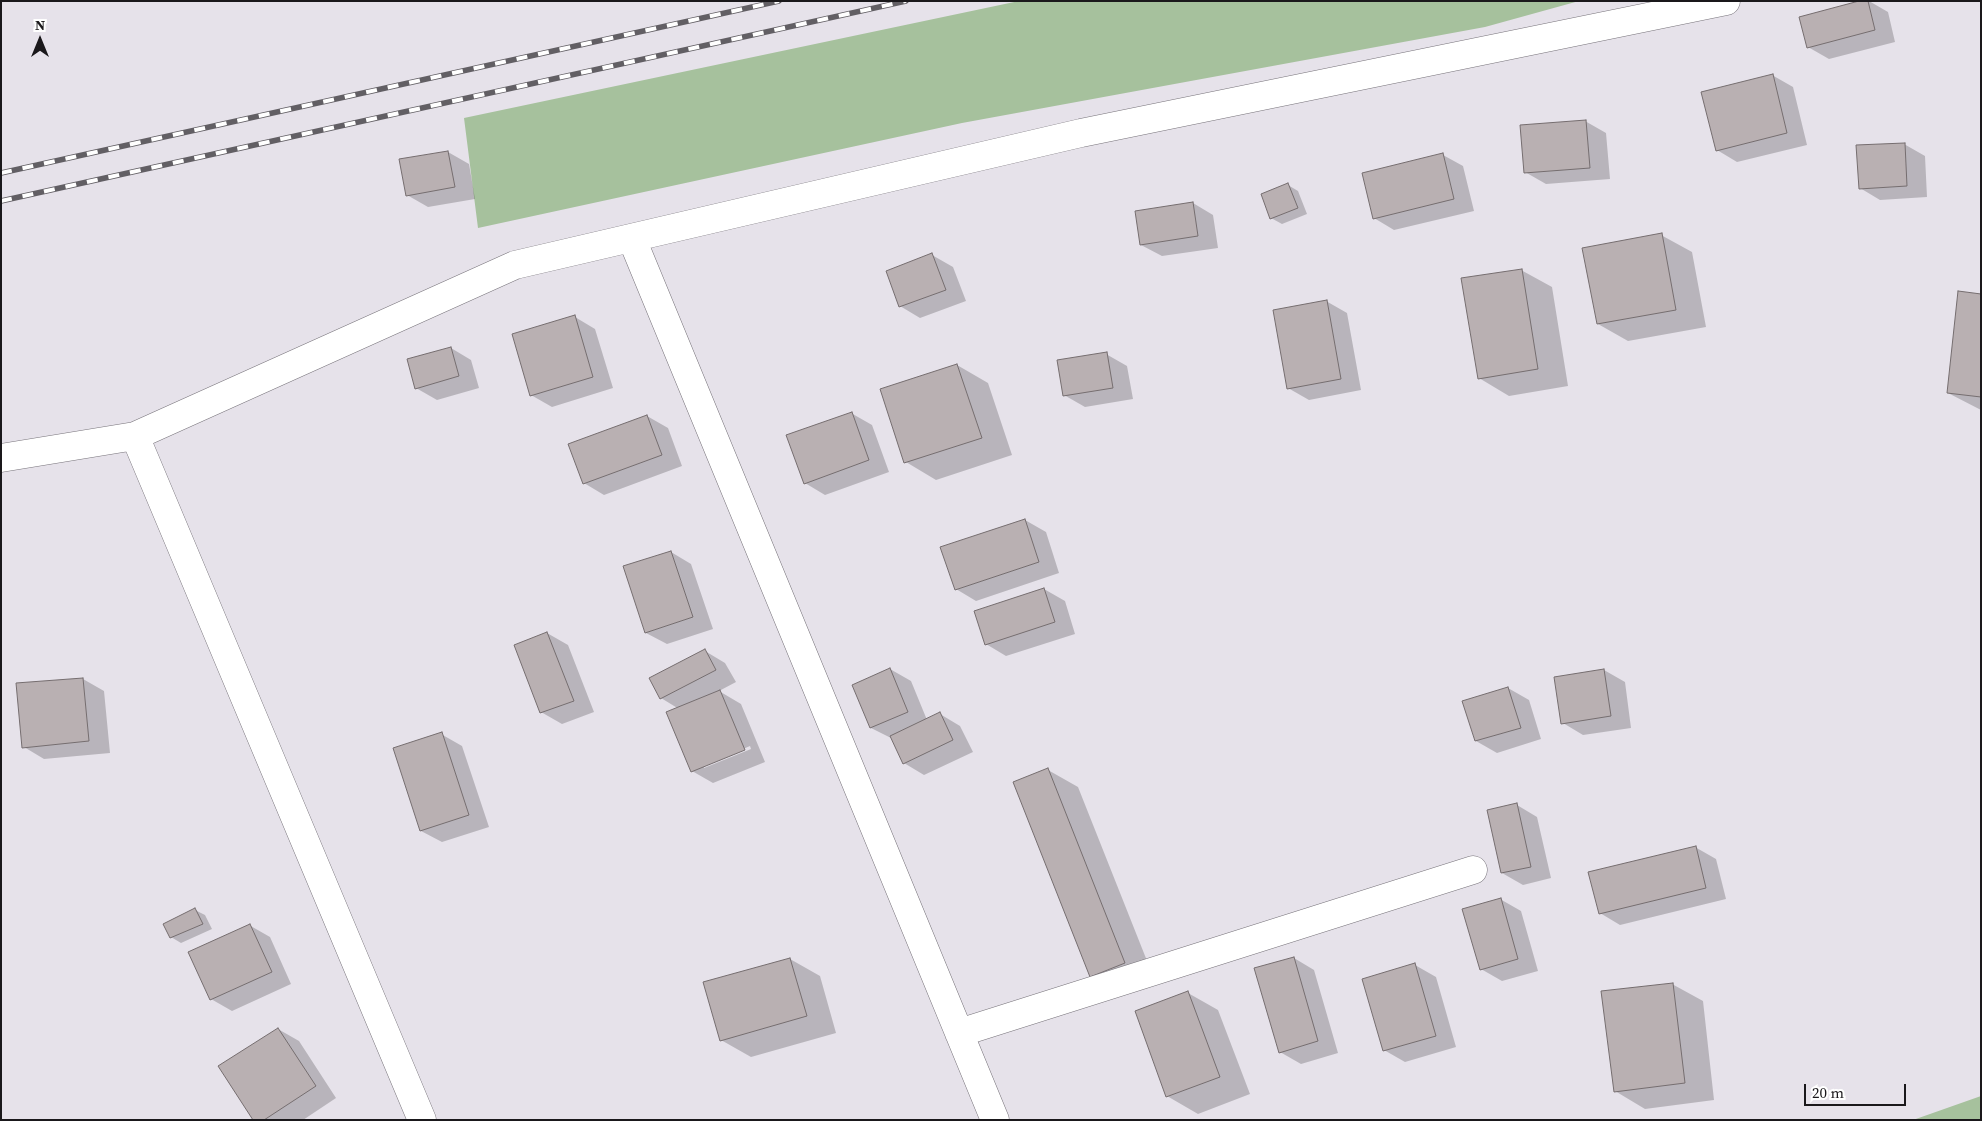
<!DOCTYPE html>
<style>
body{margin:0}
#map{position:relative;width:1982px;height:1121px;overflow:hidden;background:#e6e2ea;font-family:"Source Serif 4",serif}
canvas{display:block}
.frame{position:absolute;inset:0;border:2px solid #1a181b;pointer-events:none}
.north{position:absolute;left:15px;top:15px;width:50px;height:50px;-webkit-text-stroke:4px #fff;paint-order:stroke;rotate:0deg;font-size:14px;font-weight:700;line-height:20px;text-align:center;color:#1a181b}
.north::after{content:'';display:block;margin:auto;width:18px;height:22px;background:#1a181b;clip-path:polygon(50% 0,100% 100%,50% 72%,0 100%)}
.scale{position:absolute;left:1804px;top:1084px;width:102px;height:22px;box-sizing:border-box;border:2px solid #1a181b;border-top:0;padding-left:6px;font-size:15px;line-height:18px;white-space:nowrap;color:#1a181b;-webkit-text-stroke:4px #fff;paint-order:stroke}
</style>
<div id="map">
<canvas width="1982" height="1121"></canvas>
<div class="frame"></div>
<div class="north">N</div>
<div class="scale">20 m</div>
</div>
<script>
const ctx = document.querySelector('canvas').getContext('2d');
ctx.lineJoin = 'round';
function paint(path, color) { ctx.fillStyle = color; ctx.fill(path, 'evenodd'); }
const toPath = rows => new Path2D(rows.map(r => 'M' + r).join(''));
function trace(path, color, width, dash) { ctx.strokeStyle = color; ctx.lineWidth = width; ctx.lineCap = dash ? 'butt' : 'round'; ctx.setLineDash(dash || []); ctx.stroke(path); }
const green = toPath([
 [1019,1,1579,1,1485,27,962,123,478,228,464,118],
 [1981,1096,1981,1120,1913,1120]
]);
const shadow = toPath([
 [1864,1,1869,1,1888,12,1895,42,1829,59,1808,47],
 [1772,75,1793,87,1807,145,1737,162,1717,150],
 [1585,121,1606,133,1610,179,1546,184,1525,172],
 [1904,144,1925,156,1927,197,1880,200,1860,188],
 [448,152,469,164,475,199,428,207,407,195],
 [1443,155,1463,166,1474,211,1394,230,1374,218],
 [1288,185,1298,191,1307,214,1282,224,1271,218],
 [1193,203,1213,215,1218,248,1162,256,1141,245],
 [1661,235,1692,252,1706,327,1628,341,1598,324],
 [932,255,953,267,966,301,920,318,900,306],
 [1521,270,1552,287,1568,386,1509,396,1479,378],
 [1981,295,1981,410,1948,393],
 [1326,301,1347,313,1361,390,1309,400,1288,388],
 [575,317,595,329,613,388,552,407,531,395],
 [451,348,471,360,479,388,437,400,416,388],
 [1106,354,1127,366,1133,399,1085,407,1064,395],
 [957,365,988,383,1012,455,936,480,906,462],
 [851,413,872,425,889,472,825,495,805,483],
 [647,416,668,428,682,466,604,495,584,483],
 [1025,520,1046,532,1059,573,976,601,956,589],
 [671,552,691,564,713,629,667,644,646,633],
 [1044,589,1065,601,1075,634,1006,656,986,644],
 [547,633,568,645,594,712,562,724,541,712],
 [705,651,725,663,736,682,719,691,741,704,765,762,713,783,692,771,679,709,661,698,651,679],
 [750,746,751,749,704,768,704,766],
 [890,669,911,681,927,720,940,714,960,726,973,752,924,775,904,763,893,739,871,728],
 [1604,670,1625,682,1631,728,1583,735,1563,723,1556,678],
 [83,679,104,691,110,753,44,759,24,747,18,685],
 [1508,688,1529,700,1541,739,1497,753,1476,741],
 [441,734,462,746,489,827,442,842,421,831],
 [1048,770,1078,787,1155,981,1122,994,1091,976],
 [1517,805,1537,817,1551,878,1523,885,1502,873],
 [1695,847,1716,859,1726,899,1620,925,1600,913],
 [1500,899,1521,911,1538,971,1502,981,1481,969],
 [195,910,205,915,212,929,181,943,171,937],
 [249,925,270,937,291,984,232,1011,211,999,190,953],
 [1294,958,1314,970,1338,1053,1301,1064,1280,1052],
 [790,959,820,976,836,1033,751,1057,721,1040],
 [1415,965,1436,977,1456,1047,1405,1062,1384,1050],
 [1672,984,1703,1001,1714,1100,1645,1109,1615,1091],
 [1188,993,1218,1010,1250,1094,1198,1114,1167,1096],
 [278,1029,299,1041,336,1098,303,1120,254,1120]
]);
const building = toPath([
 [1859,1,1868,1,1875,30,1807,48,1799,17,1859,1],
 [1773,74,1787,133,1716,151,1701,92,1773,74],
 [1586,120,1590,168,1524,173,1520,125,1586,120],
 [1905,143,1907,186,1859,189,1856,145,1905,143],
 [448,151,455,187,406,196,399,159,448,151],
 [1443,153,1454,199,1373,219,1362,173,1443,153],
 [1288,183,1298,208,1270,219,1261,194,1288,183],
 [1193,202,1198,236,1140,245,1135,211,1193,202],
 [1662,233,1676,310,1597,324,1582,248,1662,233],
 [932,253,946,290,899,307,886,271,932,253],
 [1522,269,1538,369,1478,379,1461,278,1522,269],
 [1958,291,1981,294,1981,397,1947,393,1958,291],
 [1327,300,1341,379,1287,389,1273,310,1327,300],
 [575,315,593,377,530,396,512,334,575,315],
 [451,347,459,376,415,389,407,359,451,347],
 [1107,352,1113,388,1063,396,1057,360,1107,352],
 [957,364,982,438,904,463,880,389,957,364],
 [852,412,869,460,804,484,786,435,852,412],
 [647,415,662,455,583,484,568,444,647,415],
 [1025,519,1039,562,955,590,940,547,1025,519],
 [671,551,693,617,645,633,623,566,671,551],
 [1044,588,1055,622,985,645,974,611,1044,588],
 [547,632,574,701,540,713,514,645,547,632],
 [705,649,716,670,660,699,649,678,705,649],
 [890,668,908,712,870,728,852,685,890,668],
 [1604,669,1611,716,1561,724,1554,677,1604,669],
 [83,678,89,741,22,748,16,683,83,678],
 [1508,687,1521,728,1475,741,1462,701,1508,687],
 [720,690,745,750,691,772,666,712,720,690],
 [940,712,953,740,903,764,890,736,940,712],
 [442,732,469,815,420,831,393,748,442,732],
 [1048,768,1125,963,1090,977,1013,782,1048,768],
 [1517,803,1531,867,1501,873,1487,810,1517,803],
 [1696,846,1706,888,1599,914,1588,872,1696,846],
 [1501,898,1518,959,1480,970,1462,909,1501,898],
 [195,908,203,924,170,938,163,924,195,908],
 [250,924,272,972,210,1000,188,952,250,924],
 [1294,957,1318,1041,1279,1053,1254,968,1294,957],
 [790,958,807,1016,720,1041,703,982,790,958],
 [1415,963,1436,1036,1383,1051,1362,979,1415,963],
 [1673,983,1685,1083,1614,1092,1601,991,1673,983],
 [1188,991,1220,1077,1166,1097,1135,1011,1188,991],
 [278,1028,316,1086,264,1120,253,1120,218,1066,278,1028]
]);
const minor = toPath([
 [632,239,995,1120],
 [135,436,422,1120],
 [1,458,135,436,515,265,1081,133,1726,1],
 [959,1033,1473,870]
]);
const rail = toPath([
 [1,173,779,1],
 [1,201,906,1]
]);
paint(green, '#a6c19d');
paint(shadow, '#0003');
paint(building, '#b9b0b2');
trace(building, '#756d6f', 1);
trace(minor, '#77737a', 29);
trace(minor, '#fff', 28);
trace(rail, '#625f64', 5.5);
trace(rail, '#fff', 4, [11]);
</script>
